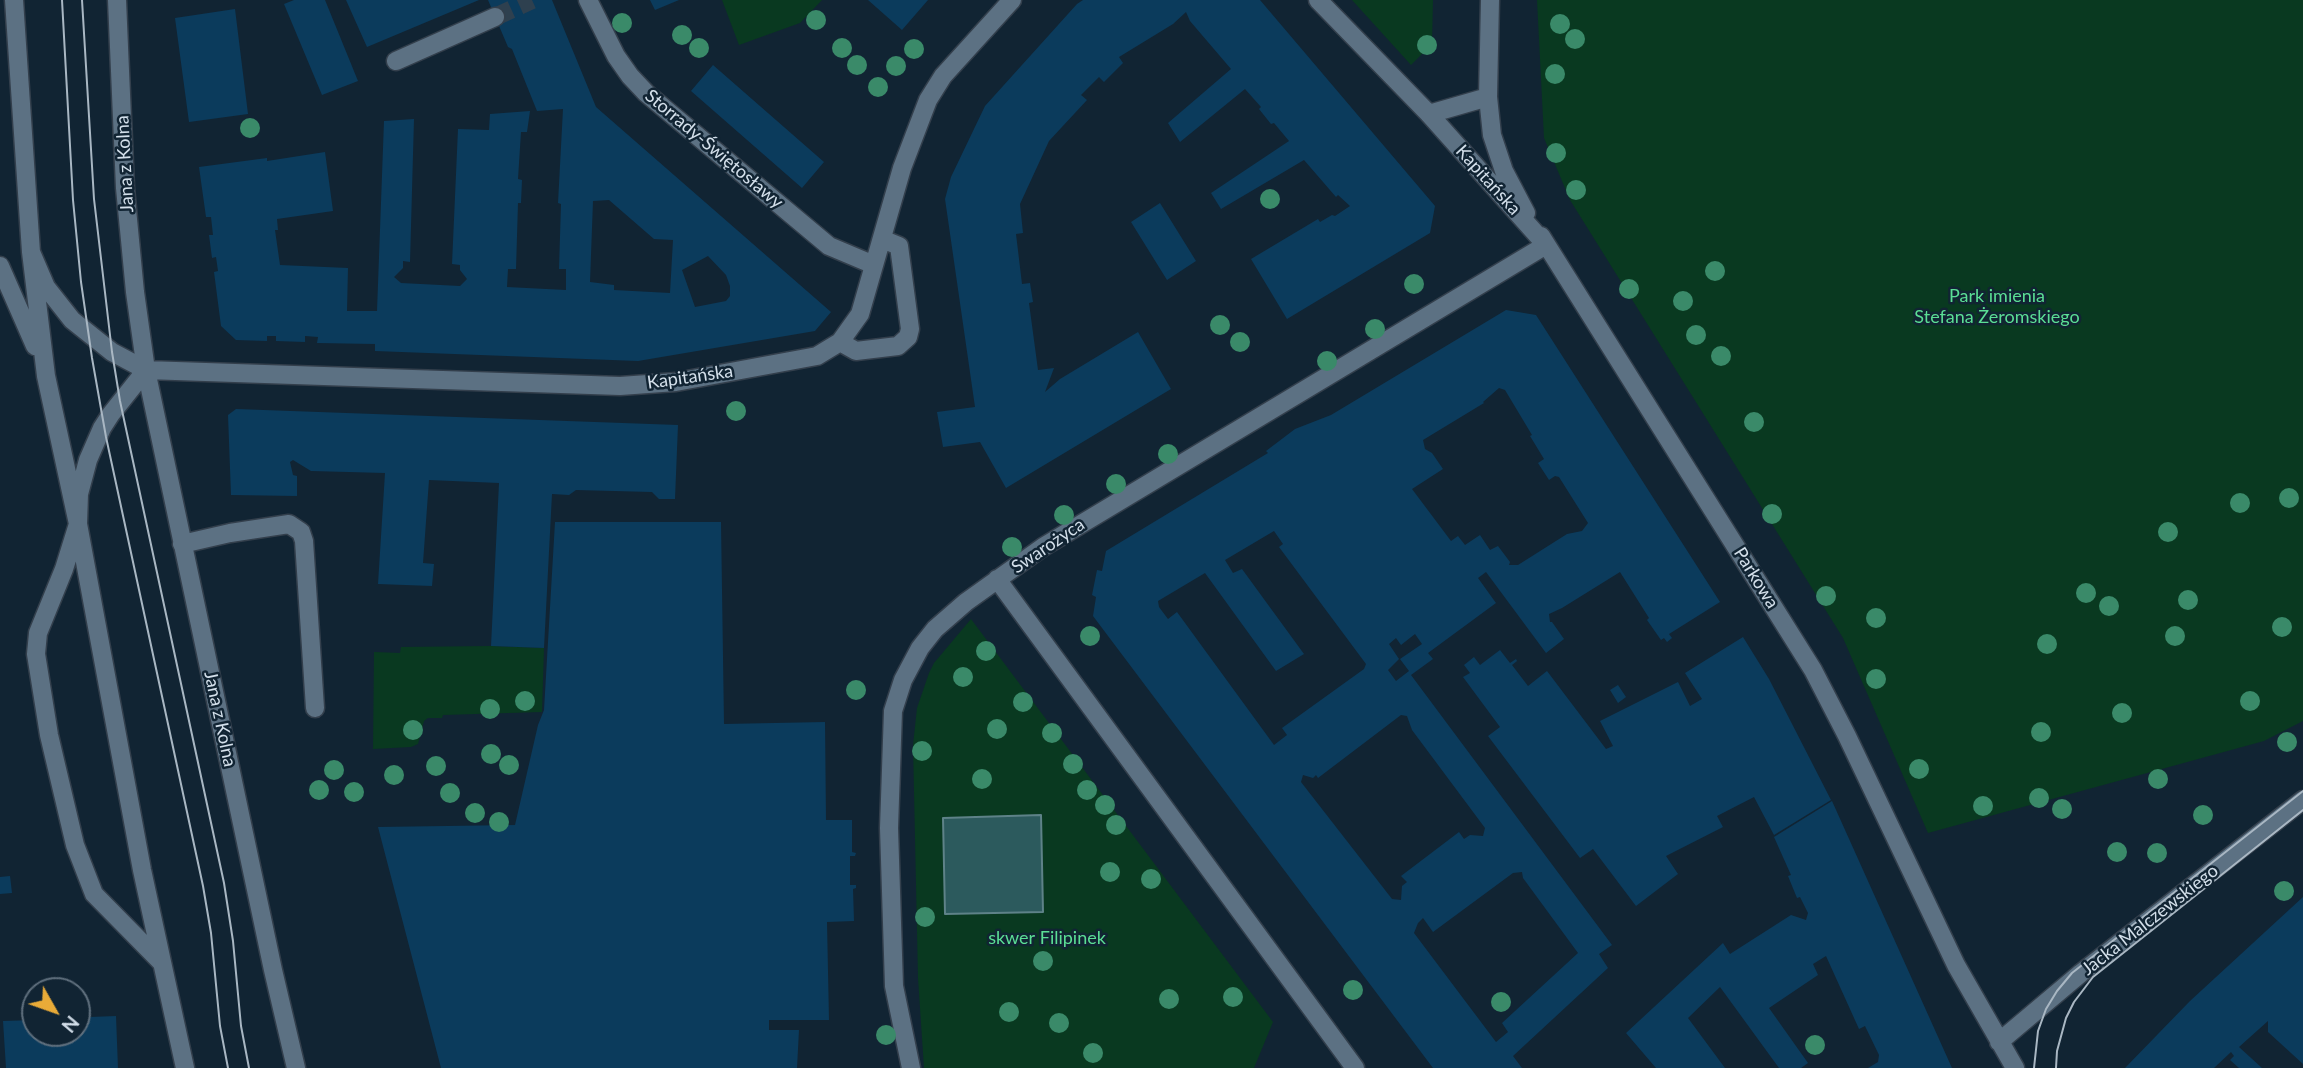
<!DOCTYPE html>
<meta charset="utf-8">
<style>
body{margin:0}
#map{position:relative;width:2303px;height:1068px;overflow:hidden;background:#112433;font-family:Lato,sans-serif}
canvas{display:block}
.north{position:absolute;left:21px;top:977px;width:70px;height:70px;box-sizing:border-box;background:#112433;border:2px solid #5f6f7d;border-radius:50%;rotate:130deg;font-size:19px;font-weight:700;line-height:28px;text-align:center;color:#d4e0eb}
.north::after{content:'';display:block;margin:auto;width:24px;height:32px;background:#e9ab38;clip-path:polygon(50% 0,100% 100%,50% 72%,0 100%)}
</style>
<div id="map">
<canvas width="2303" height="1068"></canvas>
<div class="north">N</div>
</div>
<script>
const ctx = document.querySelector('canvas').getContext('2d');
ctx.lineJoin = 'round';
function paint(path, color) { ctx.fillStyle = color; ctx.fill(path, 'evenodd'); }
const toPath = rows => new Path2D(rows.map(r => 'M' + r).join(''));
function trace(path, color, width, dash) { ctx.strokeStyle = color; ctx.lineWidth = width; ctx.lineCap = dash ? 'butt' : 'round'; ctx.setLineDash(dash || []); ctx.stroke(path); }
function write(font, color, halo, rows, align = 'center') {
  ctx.font = font + ' Lato,sans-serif'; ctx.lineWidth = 5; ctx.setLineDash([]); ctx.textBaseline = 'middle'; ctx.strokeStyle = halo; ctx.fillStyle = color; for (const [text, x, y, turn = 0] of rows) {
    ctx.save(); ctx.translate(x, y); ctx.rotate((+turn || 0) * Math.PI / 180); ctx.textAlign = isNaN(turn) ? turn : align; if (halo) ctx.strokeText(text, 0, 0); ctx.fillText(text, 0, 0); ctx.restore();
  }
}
const green = toPath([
 [722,0,822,0,800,23,739,45],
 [1352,0,1433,0,1432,44,1411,65],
 [1537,0,2303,0,2303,721,2264,741,1928,833,1843,638,1570,200,1544,138],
 [971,619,1273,1022,1254,1068,924,1068,918,978,913,745,917,708,929,673,934,663],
 [491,646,544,648,542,712,443,715,442,718,428,718,424,721,418,744,411,747,373,749,374,652,400,653,401,647]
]);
const water = toPath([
 [1041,815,1043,912,945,914,943,818,1041,815]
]);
const building = toPath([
 [294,0,325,0,358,81,322,95,284,4],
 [346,0,479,0,367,47],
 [488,0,552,0,596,107,831,312,815,331,638,361,375,351,375,344,317,343,318,337,305,336,305,342,276,341,276,336,267,336,267,341,236,340,221,326,214,272,218,271,216,257,212,258,209,235,213,235,211,217,206,217,199,167,267,158,267,161,325,152,333,211,277,219,278,230,275,230,280,265,348,268,347,311,377,311,384,121,414,119,410,262,403,261,403,268,394,277,401,283,460,286,467,279,460,270,460,265,452,264,458,129,489,130,490,114,530,111,527,132,521,132,518,179,522,180,521,203,518,203,516,269,508,269,507,287,566,290,566,269,559,269,561,204,558,203,563,109,537,111,512,49,508,47],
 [609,200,654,239,673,240,670,293,614,290,614,285,590,282,593,201],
 [708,256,726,275,730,286,730,296,726,301,695,307,682,270],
 [650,0,679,0,655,10],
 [868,0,928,0,902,30],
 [1083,0,1260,0,1435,206,1430,233,1287,319,1251,259,1318,219,1320,222,1332,215,1335,216,1350,206,1338,195,1336,197,1304,160,1221,209,1211,193,1289,141,1274,123,1271,124,1259,109,1261,107,1245,89,1180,142,1168,123,1231,69,1190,21,1186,12,1173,24,1119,57,1123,63,1104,82,1099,77,1081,95,1087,100,1049,141,1020,204,1023,233,1016,234,1022,284,1030,283,1033,302,1029,303,1038,370,1054,368,1045,392,1060,379,1138,332,1171,389,1006,488,980,442,943,447,937,412,975,407,945,199,951,177,985,106,1077,4],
 [235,9,248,114,189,122,175,18],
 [713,65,824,162,802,188,691,91],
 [1160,203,1196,261,1167,280,1131,222],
 [1506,310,1536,315,1720,602,1669,634,1672,638,1667,642,1664,638,1661,640,1647,620,1649,618,1620,572,1562,608,1549,614,1550,622,1552,622,1564,639,1546,653,1486,572,1478,578,1496,603,1428,653,1433,659,1411,675,1612,945,1599,954,1608,968,1513,1056,1522,1068,1433,1068,1093,616,1096,597,1092,595,1097,570,1102,571,1106,551,1268,453,1266,451,1295,429,1331,415],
 [1499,388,1505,390,1532,435,1530,436,1544,459,1538,463,1549,480,1555,476,1559,477,1588,523,1582,531,1567,534,1518,565,1509,565,1510,562,1498,546,1490,550,1480,535,1465,545,1458,536,1451,541,1412,489,1443,469,1432,453,1425,449,1423,440,1484,403,1483,402],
 [1274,531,1283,544,1279,547,1366,664,1364,669,1282,728,1287,735,1274,745,1177,612,1168,619,1159,607,1158,601,1205,573,1276,671,1304,654,1242,569,1233,573,1225,560],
 [1415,634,1422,644,1400,659,1409,671,1396,681,1388,670,1399,659,1389,644,1396,638,1401,645],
 [1401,715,1407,716,1412,730,1485,828,1483,836,1470,835,1464,839,1459,832,1401,876,1407,882,1402,886,1401,900,1392,899,1301,782,1303,775,1313,778,1316,775,1318,778],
 [1522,872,1523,878,1578,953,1502,1023,1508,1032,1496,1042,1414,933,1418,923,1423,918,1433,932,1513,873],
 [236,409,678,425,675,499,659,499,652,492,576,490,569,495,552,494,544,648,491,646,499,483,429,480,423,563,434,564,432,586,378,584,385,473,311,471,293,460,290,462,293,475,297,476,297,496,231,495,228,415],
 [555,522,721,522,724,724,825,722,826,820,852,820,852,852,856,853,855,856,850,856,850,885,856,885,856,888,853,889,854,921,827,922,829,1020,769,1020,769,1030,799,1030,797,1068,441,1068,378,827,515,825,538,725,544,710],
 [1743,637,1769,679,1831,800,1774,835,1754,797,1717,816,1723,827,1666,856,1678,874,1636,906,1593,849,1580,858,1488,736,1500,727,1463,677,1470,673,1464,665,1474,657,1480,665,1500,650,1510,663,1516,659,1517,661,1512,665,1528,686,1547,671,1606,749,1613,746,1600,721,1678,682,1690,706,1702,699,1685,673],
 [1618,685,1626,697,1618,703,1610,690],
 [1832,801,1952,1068,1868,1068,1878,1062,1879,1055,1865,1026,1859,1029,1826,956,1813,964,1818,975,1769,1008,1808,1063,1801,1068,1779,1068,1720,987,1688,1018,1725,1068,1656,1068,1626,1033,1723,943,1730,954,1791,915,1806,920,1808,913,1800,897,1797,898,1788,876,1791,875,1774,837],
 [10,876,12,893,0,894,0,877],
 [2303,897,2303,1064,2268,1032,2268,1021,2239,1047,2262,1068,2239,1068,2230,1060,2234,1056,2231,1052,2214,1068,2125,1068,2190,1001],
 [90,1014,90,1017,116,1016,118,1068,6,1068,3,1021,35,1020,35,1033,77,1033,77,1015]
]);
const minorTunnel = toPath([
 [495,17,532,0]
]);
const minor = toPath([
 [14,0,31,252,46,376,78,524,142,870,185,1068],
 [117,0,125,188,135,292,146,370,273,970,296,1068],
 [588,0,616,56,630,76,646,93,829,246,874,265],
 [1490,0,1488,97,1492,135,1504,171,1526,213],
 [396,61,495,17],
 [1429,114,1488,97],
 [1541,236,1813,670,1847,736,1956,965,2015,1068],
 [31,252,46,287,72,320,112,352,146,370,620,386,676,382,817,356,840,342,860,314,902,168,928,100,943,76,1012,0],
 [0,266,35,346],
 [840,342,856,351,898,346,908,337,910,329,899,246,882,239],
 [146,370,111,414,102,428,88,460,79,494,78,524,64,569,38,633,36,654,49,735,75,845,94,894,161,962],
 [182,544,230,533,289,524,301,532,304,541,315,708],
 [997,579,1355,1068],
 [1999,1042,2081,973,2303,800],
 [911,1068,894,986,889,828,893,711,903,680,920,648,935,629,966,602,1043,547,1546,245,1429,114,1318,0]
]);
const tram = toPath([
 [62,0,73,200,81,282,92,358,106,437,203,886,211,933,220,1026,228,1068],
 [82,0,94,199,112,352,120,401,224,883,233,941,241,1026,249,1068],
 [2034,1068,2038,1031,2046,1009,2057,991,2072,973,2303,791],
 [2056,1068,2057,1051,2066,1018,2074,1002,2093,977,2303,810]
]);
const trees = [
 [816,20],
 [622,23],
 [1560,24],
 [682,35],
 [1575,39],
 [1427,45],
 [699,48],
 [842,48],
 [914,49],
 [857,65],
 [896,66],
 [1555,74],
 [878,87],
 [250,128],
 [1556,153],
 [1576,190],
 [1270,199],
 [1715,271],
 [1414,284],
 [1629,289],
 [1683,301],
 [1220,325],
 [1375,329],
 [1696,335],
 [1240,342],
 [1721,356],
 [1327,361],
 [736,411],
 [1754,422],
 [1168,454],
 [1116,484],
 [2289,498],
 [2240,503],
 [1772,514],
 [1064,515],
 [2168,532],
 [1012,547],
 [2086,593],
 [1826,596],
 [2188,600],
 [2109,606],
 [1876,618],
 [2282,627],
 [1090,636],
 [2175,636],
 [2047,644],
 [986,651],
 [963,677],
 [1876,679],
 [856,690],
 [525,701],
 [2250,701],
 [1023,702],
 [490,709],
 [2122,713],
 [997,729],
 [413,730],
 [2041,732],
 [1052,733],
 [2287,742],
 [922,751],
 [491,754],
 [1073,764],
 [509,765],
 [436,766],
 [1919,769],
 [334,770],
 [394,775],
 [982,779],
 [2158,779],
 [319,790],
 [1087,790],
 [354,792],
 [450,793],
 [2039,798],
 [1105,805],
 [1983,806],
 [2062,809],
 [475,813],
 [2203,815],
 [499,822],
 [1116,825],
 [2117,852],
 [2157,853],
 [1110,872],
 [1151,879],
 [2284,891],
 [925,917],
 [1043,961],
 [1353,990],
 [1233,997],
 [1169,999],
 [1501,1002],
 [1009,1012],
 [1059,1023],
 [886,1035],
 [1815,1045],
 [1093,1053]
];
const streetNames = [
 ["Storrady-Świętosławy",714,149,40],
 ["Jana z Kolna",125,164,-93],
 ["Kapitańska",1488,180,48],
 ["Kapitańska",690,377,-8],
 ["Swarożyca",1048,546,-34],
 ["Parkowa",1756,578,58],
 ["Jana z Kolna",220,719,78],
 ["Jacka Malczewskiego",2150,920,-38]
];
const parkNames = [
 ["Park imienia",1997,296],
 ["Stefana Żeromskiego",1997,317],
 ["skwer Filipinek",1047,938]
];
paint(green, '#093920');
paint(water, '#2c5a5d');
trace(water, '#5e8288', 2);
paint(building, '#0b3b5c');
trace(minorTunnel, '#2e404f', 18, [18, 9]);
trace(minor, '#333f4c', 21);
trace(minor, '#5c7183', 18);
trace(tram, '#a9b7c3', 2);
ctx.fillStyle = '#3a8a69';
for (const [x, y] of trees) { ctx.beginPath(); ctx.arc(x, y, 10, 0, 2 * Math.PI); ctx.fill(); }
write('18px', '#d4e0eb', '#112433', streetNames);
write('18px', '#5bde95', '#112433', parkNames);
</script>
